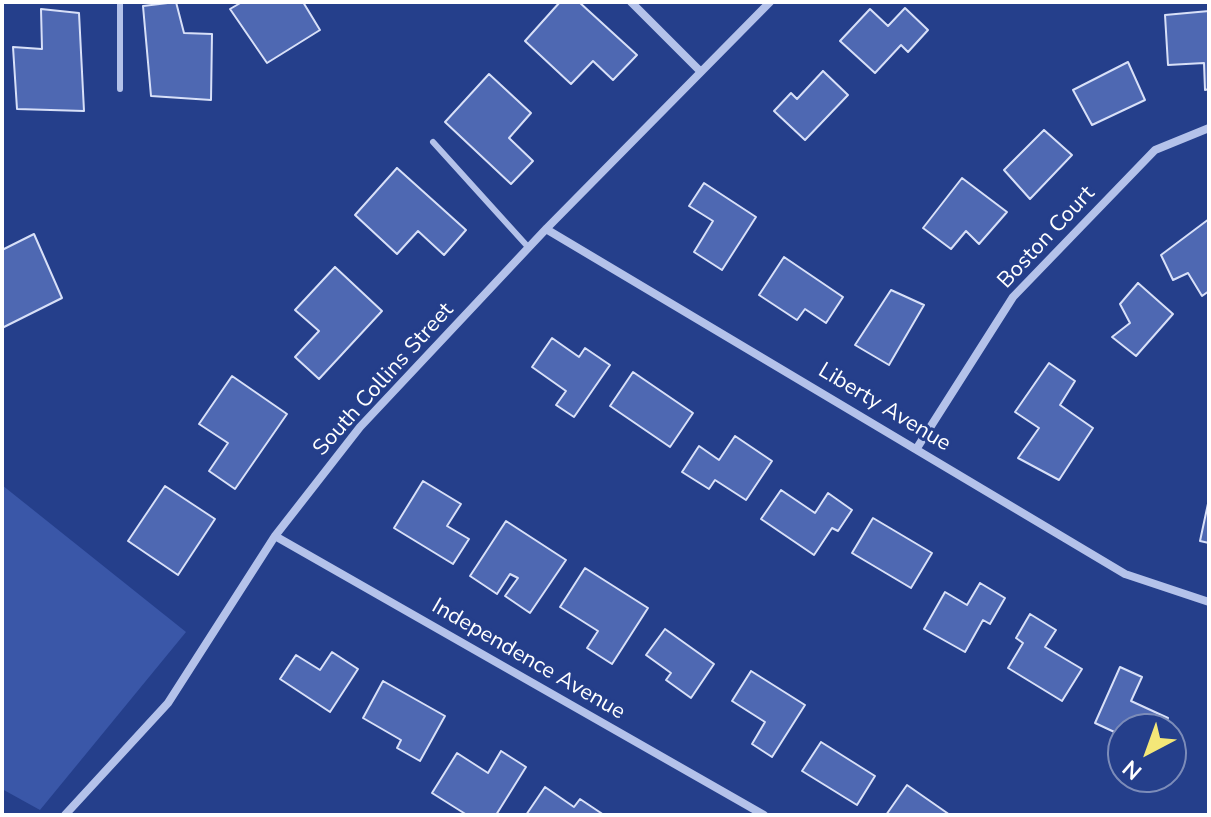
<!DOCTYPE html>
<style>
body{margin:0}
#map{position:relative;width:1211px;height:817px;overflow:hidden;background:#253f8b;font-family:"Nunito Sans",sans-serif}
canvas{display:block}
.frame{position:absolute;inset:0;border:4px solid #fff;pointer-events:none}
.north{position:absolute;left:1107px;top:713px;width:80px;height:80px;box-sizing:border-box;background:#253f8b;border:2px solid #7c8cb9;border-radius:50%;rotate:221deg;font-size:22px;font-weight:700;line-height:32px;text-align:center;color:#fff}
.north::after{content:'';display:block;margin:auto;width:28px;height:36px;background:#f4e778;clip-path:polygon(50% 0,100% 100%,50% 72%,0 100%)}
</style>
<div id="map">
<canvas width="1211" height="817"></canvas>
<div class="frame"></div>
<div class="north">N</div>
</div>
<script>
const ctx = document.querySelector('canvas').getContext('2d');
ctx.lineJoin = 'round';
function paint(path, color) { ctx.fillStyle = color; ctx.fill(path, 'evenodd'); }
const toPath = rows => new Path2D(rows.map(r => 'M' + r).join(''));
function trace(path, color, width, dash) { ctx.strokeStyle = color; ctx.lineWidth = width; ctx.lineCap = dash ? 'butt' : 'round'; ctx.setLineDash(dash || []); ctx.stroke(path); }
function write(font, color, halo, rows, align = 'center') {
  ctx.font = font + ' "Nunito Sans",sans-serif'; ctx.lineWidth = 6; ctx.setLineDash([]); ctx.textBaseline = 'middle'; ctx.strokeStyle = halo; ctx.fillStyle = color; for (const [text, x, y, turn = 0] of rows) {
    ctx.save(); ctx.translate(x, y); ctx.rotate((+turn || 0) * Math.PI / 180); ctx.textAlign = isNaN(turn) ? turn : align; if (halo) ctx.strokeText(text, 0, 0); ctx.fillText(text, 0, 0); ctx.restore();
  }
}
const green = toPath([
 [2,485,186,632,40,810,2,789]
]);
const building = toPath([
 [176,2,184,33,212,34,211,100,151,96,143,6,176,2],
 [242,2,303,2,320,30,267,63,230,9,242,2],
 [560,2,579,2,637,55,613,80,593,61,571,84,525,41,560,2],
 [905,8,928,30,908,52,901,45,875,73,840,41,870,9,888,26,905,8],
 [41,9,79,13,84,111,17,109,13,47,42,49,41,9],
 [1209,11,1209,89,1205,90,1204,63,1168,65,1165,15,1209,11],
 [1128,62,1145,100,1092,125,1073,90,1128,62],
 [823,71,848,95,805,140,774,111,791,93,797,99,823,71],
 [489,74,531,113,509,138,533,161,511,184,445,122,489,74],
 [1044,130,1072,155,1030,199,1004,170,1044,130],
 [397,168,466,230,444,255,418,231,397,254,355,215,397,168],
 [962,178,1007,212,979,244,966,231,951,249,923,228,962,178],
 [704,183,756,217,722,270,694,252,713,221,689,206,704,183],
 [1209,219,1209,291,1202,296,1188,273,1173,280,1161,255,1209,219],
 [34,234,62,298,2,328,2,250,34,234],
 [784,257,843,297,826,323,805,309,797,320,759,295,784,257],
 [335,267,382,311,319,379,295,357,319,331,295,310,335,267],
 [1138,283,1173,314,1136,356,1112,337,1130,323,1120,304,1138,283],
 [891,290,924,305,889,365,855,345,891,290],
 [552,338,579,357,585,348,610,365,574,417,556,405,566,391,532,367,552,338],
 [1049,363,1075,381,1060,405,1093,428,1059,480,1018,458,1039,428,1015,412,1049,363],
 [633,372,693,413,670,447,610,406,633,372],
 [232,376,287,414,235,489,209,471,228,443,199,424,232,376],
 [735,436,772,461,746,500,715,480,709,489,682,472,699,446,719,460,735,436],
 [423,481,461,504,447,526,469,539,453,564,394,528,423,481],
 [165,486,215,519,178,575,128,541,165,486],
 [781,490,815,513,828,493,852,510,838,531,832,528,814,555,761,519,781,490],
 [1209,499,1209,543,1200,541,1209,499],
 [873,518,932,553,911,588,852,553,873,518],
 [506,521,566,560,530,613,505,596,518,578,510,574,497,594,470,576,506,521],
 [585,568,648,608,612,664,587,648,598,631,560,607,585,568],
 [980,583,1005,598,990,624,983,620,965,652,924,629,945,592,967,605,980,583],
 [1030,614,1056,630,1045,647,1082,669,1062,701,1008,668,1023,643,1016,638,1030,614],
 [665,629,714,664,691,698,666,680,671,673,646,655,665,629],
 [332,652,358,669,330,712,280,679,296,655,320,670,332,652],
 [1120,667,1142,677,1131,701,1168,718,1163,729,1123,729,1123,736,1095,723,1120,667],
 [751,671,805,705,772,757,752,744,765,722,732,701,751,671],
 [383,681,445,716,420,761,397,748,401,740,363,718,383,681],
 [821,742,875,776,857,805,802,771,821,742],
 [501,751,526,767,496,815,467,815,432,793,457,753,488,773,501,751],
 [907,785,950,815,886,815,907,785],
 [545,787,574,807,580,799,604,815,526,815,545,787]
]);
const lane = toPath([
 [120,89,120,2],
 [433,142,529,248]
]);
const street = toPath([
 [631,2,701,72],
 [546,229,1125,574,1209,602],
 [917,448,1013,297,1155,150,1209,128],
 [275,536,764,815],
 [65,815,168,703,275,536,360,427,546,229,770,2]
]);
const streetNames = [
 ["Boston Court",1047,238,-47],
 ["South Collins Street",384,380,-48],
 ["Liberty Avenue",884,408,31],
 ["Independence Avenue",528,660,30]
];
paint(green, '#3a57a8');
paint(building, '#4e68b2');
trace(building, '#d8e0f8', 2);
trace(lane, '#b4c2ea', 6);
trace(street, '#b4c2ea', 8);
write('22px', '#fff', '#253f8b', streetNames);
</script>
